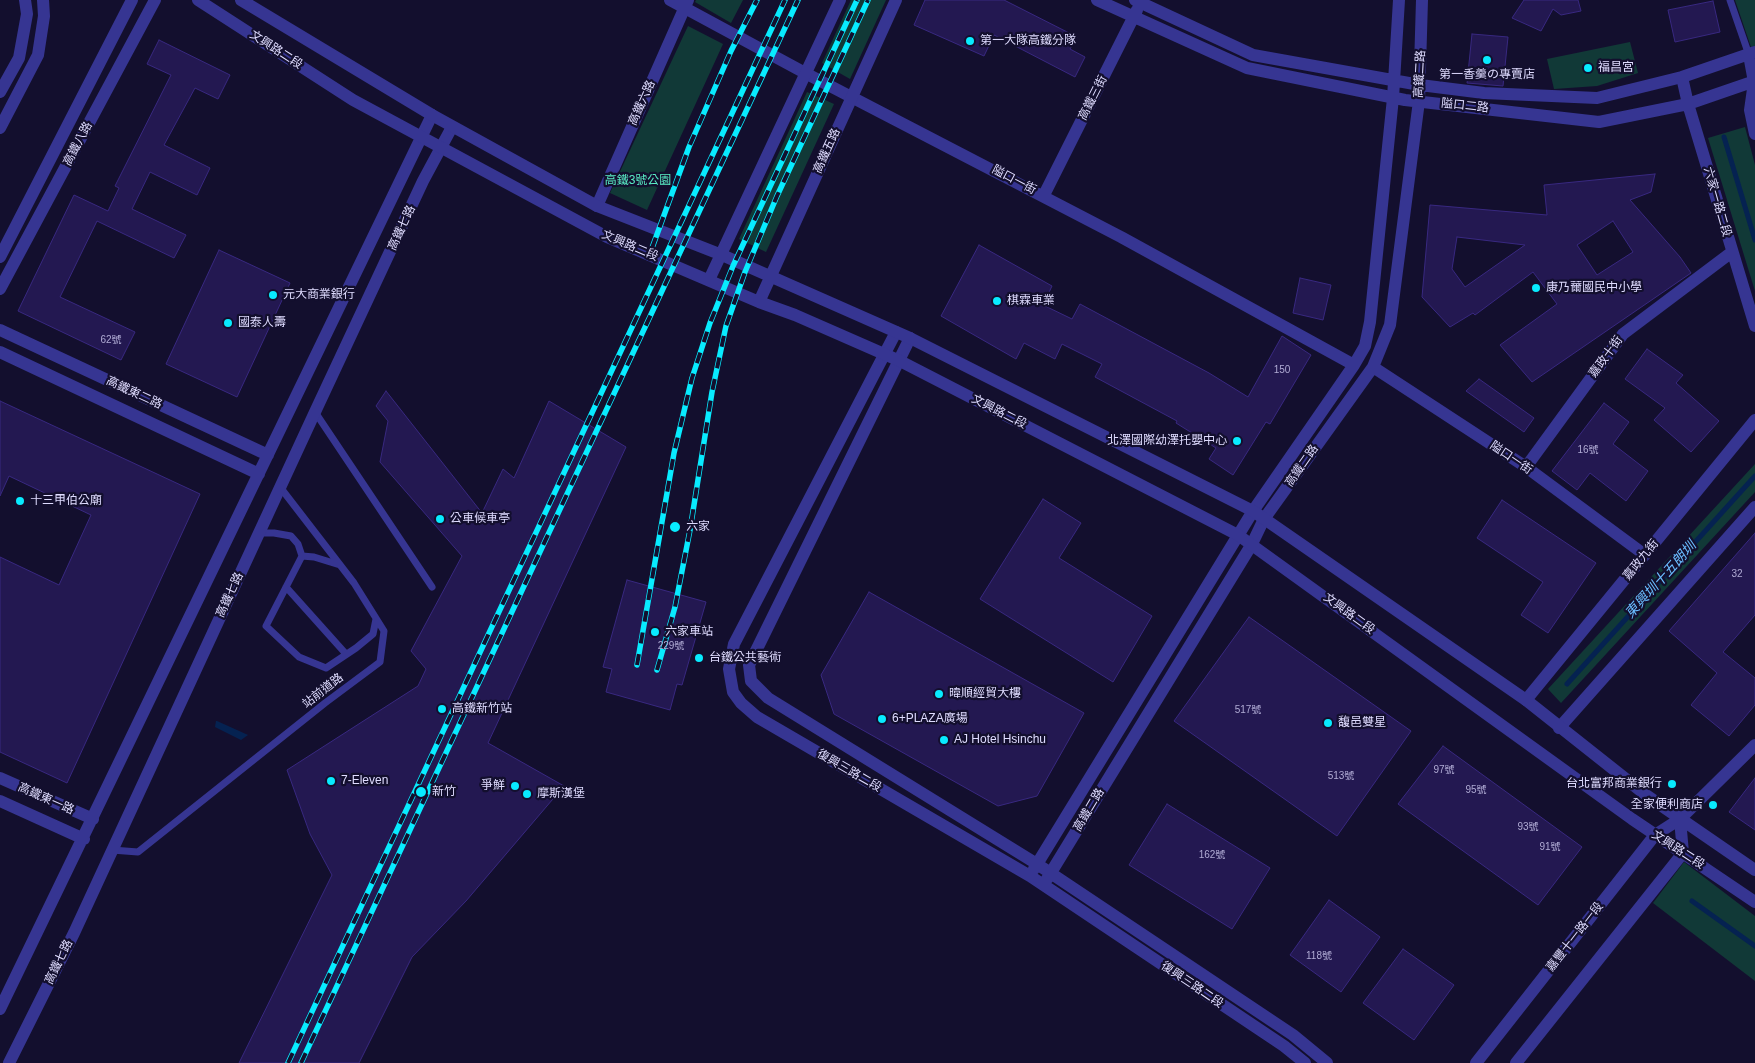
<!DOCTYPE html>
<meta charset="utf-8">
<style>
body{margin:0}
canvas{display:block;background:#130f2e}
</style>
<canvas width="1755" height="1063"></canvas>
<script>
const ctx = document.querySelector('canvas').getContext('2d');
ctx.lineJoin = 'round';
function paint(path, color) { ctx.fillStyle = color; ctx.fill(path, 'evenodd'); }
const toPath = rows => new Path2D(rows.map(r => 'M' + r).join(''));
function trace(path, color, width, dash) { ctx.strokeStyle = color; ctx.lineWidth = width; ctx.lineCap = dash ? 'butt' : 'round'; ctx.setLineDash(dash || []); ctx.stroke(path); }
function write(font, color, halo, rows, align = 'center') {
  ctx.font = font + ' Helvetica,"Noto Sans TC","Noto Sans JP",sans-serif'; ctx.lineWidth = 4.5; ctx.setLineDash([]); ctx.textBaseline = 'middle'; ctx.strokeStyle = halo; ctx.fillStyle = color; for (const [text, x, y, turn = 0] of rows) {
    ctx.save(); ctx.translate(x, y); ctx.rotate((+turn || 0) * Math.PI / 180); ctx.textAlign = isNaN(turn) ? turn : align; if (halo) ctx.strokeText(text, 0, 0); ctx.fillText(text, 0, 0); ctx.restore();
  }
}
const green = toPath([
 [696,0,743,0,731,23,695,2],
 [851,0,886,0,850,79,822,63],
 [1735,0,1755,0,1755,46,1751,47],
 [688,26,723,44,647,210,610,193],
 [1630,42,1638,73,1597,86,1554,89,1547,59],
 [807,92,834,104,766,252,739,239],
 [1745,127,1755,165,1755,291,1708,138],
 [1755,464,1755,492,1561,703,1548,689],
 [1684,862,1755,916,1755,981,1653,903]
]);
const water = toPath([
 [216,721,217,721,248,735,241,740,215,727]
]);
const stream = toPath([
 [1724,137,1755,240],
 [1567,684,1755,476],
 [1692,901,1755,946]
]);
const building = toPath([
 [925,0,1004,0,1077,37,1070,49,1085,57,1075,77,994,35,984,56,914,25,925,0],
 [1524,0,1578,0,1581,11,1561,15,1553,9,1541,31,1512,18,1524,0],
 [1713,1,1720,32,1675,42,1668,10,1713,1],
 [1472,34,1508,37,1503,86,1467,83,1472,34],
 [159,40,230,75,218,99,195,88,164,145,210,168,197,195,150,172,132,209,186,235,174,258,97,221,60,297,135,332,121,360,18,311,74,195,108,211,119,188,115,186,171,75,147,64,159,40],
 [1655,174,1651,192,1630,200,1680,257,1691,273,1532,382,1500,345,1557,304,1533,272,1475,315,1473,313,1450,327,1422,297,1430,205,1547,215,1544,185,1655,174],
 [1613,221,1633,252,1597,275,1577,245,1613,221],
 [1457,237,1525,245,1465,287,1452,269,1457,237],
 [979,245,1052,286,1043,305,1072,319,1080,304,1209,373,1248,397,1282,336,1311,355,1270,424,1266,422,1233,475,1209,459,1216,448,1176,423,1177,421,1095,377,1102,364,1062,344,1055,359,1024,343,1016,359,941,316,979,245],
 [219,250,290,283,237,397,166,364,219,250],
 [1300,278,1331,285,1323,320,1293,313,1300,278],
 [1647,349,1683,375,1676,383,1719,421,1691,452,1654,420,1665,408,1625,379,1647,349],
 [1479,379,1534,418,1524,432,1466,391,1479,379],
 [386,391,482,513,503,469,514,478,549,401,626,447,488,743,564,786,466,901,412,957,359,1063,239,1063,332,875,310,834,287,770,418,686,426,669,411,651,462,556,380,462,388,421,376,406,386,391],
 [0,401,200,494,67,783,0,752,0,557,59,585,91,515,9,476,0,496,0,401],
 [1604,403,1629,422,1613,444,1648,471,1626,501,1590,473,1577,490,1552,471,1604,403],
 [1043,499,1081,523,1059,558,1152,616,1113,682,980,599,1043,499],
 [1502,500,1596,563,1548,633,1521,615,1543,582,1477,538,1502,500],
 [1755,533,1755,615,1723,652,1755,678,1755,705,1729,736,1691,705,1717,673,1669,631,1755,533],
 [627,580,706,602,682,685,677,684,670,710,606,692,612,669,603,667,627,580],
 [869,592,1084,713,1037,796,998,806,834,714,821,675,869,592],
 [1249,617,1411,731,1337,836,1174,721,1249,617],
 [1443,746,1582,847,1538,905,1398,804,1443,746],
 [1755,778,1755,830,1729,812,1755,778],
 [1167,804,1270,868,1232,929,1129,865,1167,804],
 [1329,900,1380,937,1341,992,1290,955,1329,900],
 [1403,949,1454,985,1414,1040,1363,1003,1403,949]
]);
const service = toPath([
 [1730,0,1749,55],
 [315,412,432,587],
 [259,533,274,533,291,536,298,544,302,556,266,626,299,657,326,668,356,648,373,634,376,619],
 [302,556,314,557,340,565],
 [286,587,346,654],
 [112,850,138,852,325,703,380,662,384,631,354,583,280,487]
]);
const minor = toPath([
 [670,0,807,74,1121,237,1354,365],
 [1097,0,1247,68,1405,100,1599,122,1688,104,1755,81],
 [1135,0,1253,55,1420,85,1484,93,1597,98,1682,77,1755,52],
 [1749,55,1754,82,1750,110,1755,134],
 [1682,77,1688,104,1755,326],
 [1044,195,1137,10],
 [597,206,688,0],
 [0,257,132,0],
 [0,289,155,0],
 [0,330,268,455],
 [896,332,734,644,729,669,733,692,741,703,757,717,1030,876,1284,1046,1305,1063],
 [910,338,749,665,751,681,768,698,1037,864,1293,1035,1327,1063],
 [0,352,259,474],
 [1373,367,1526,467,1645,555],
 [1526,467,1623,334,1732,252],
 [1526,700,1755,420],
 [1559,728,1755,507],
 [0,778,93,819],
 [0,801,84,839],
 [1680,819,1755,745],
 [1034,869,1253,511,1354,365,1365,346,1370,322,1393,98,1399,0],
 [1047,879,1252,544,1264,519,1373,367,1390,325,1419,101,1422,0],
 [0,1009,432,115],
 [9,1063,74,933,315,412,423,181,452,127]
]);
const tertiary = toPath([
 [198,0,353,100,607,237,759,302,795,315,900,361,1238,535,1632,819,1755,902],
 [241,0,432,115,597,206,722,255,910,338,1253,511,1526,700,1646,795,1755,870],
 [0,92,19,58,27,14,25,0],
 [0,128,38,55,44,16,43,0],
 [709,280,840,0],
 [759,302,896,0],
 [1476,1063,1655,835,1680,819],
 [1516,1063,1683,853,1680,819]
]);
const rail = toPath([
 [652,248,689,147,731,51,757,0],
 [637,665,674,453,692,378,710,323,733,266,857,0],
 [657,670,675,607,690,530,712,392,726,326,745,272,777,196,868,0],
 [288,1063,785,0],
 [301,1063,798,0]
]);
const markers = [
 [970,41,5,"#08ebff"],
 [1487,60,5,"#08ebff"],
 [1588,68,5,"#08ebff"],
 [1536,288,5,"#08ebff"],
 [273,295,5,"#08ebff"],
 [997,301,5,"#08ebff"],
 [228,323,5,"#08ebff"],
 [1237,441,5,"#08ebff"],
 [20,501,5,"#08ebff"],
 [440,519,5,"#08ebff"],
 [675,527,6,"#08ebff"],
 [655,632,5,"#08ebff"],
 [699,658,5,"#08ebff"],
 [939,694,5,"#08ebff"],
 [442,709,5,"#08ebff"],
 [882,719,5,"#08ebff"],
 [1328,723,5,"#08ebff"],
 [944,740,5,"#08ebff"],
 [331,781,5,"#08ebff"],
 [1672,784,5,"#08ebff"],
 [515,786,5,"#08ebff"],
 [421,792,6,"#08ebff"],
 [527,794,5,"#08ebff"],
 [1713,805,5,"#08ebff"]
];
const numberNames = [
 ["62號",111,340],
 ["150",1282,370],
 ["16號",1588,450],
 ["32",1737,574],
 ["229號",671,646],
 ["517號",1248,710],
 ["97號",1444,770],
 ["513號",1341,776],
 ["95號",1476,790],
 ["93號",1528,827],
 ["91號",1550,847],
 ["162號",1212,855],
 ["118號",1319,956]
];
const poiNames = [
 ["第一大隊高鐵分隊",980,41],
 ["福昌宮",1598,68],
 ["第一香羹の專賣店",1487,75,"center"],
 ["康乃薾國民中小學",1546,288],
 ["元大商業銀行",283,295],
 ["棋霖車業",1007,301],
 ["國泰人壽",238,323],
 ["北澤國際幼澤托嬰中心",1227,441,"right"],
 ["十三甲伯公廟",30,501],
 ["公車候車亭",450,519],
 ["六家",686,527],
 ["六家車站",665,632],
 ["台鐵公共藝術",709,658],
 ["暐順經貿大樓",949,694],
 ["高鐵新竹站",452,709],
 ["6+PLAZA廣場",892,719],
 ["馥邑雙星",1338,723],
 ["AJ Hotel Hsinchu",954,740],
 ["7-Eleven",341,781],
 ["台北富邦商業銀行",1662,784,"right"],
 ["爭鮮",505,786,"right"],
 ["新竹",432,792],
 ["摩斯漢堡",537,794],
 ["全家便利商店",1703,805,"right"]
];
const streetNames = [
 ["文興路二段",276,50,33],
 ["高鐵二路",1420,74,-87],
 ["高鐵三街",1093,98,-63],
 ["高鐵六路",642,103,-66],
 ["隘口二路",1465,106,6],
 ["高鐵八路",78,144,-62],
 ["高鐵五路",827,151,-66],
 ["隘口一街",1014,180,28],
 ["六家一路二段",1717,202,74],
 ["高鐵七路",402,228,-65],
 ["文興路二段",630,246,23],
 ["嘉政十街",1606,357,-54],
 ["高鐵東二路",134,393,25],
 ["文興路二段",999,412,27],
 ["隘口一街",1511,458,34],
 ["高鐵二路",1302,466,-55],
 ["嘉政九街",1641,560,-51],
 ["高鐵七路",230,595,-65],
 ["文興路二段",1349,614,36],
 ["站前道路",323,691,-38],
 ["復興三路二段",849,771,30],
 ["高鐵東一路",46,799,24],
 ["高鐵二路",1089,810,-59],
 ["文興路二段",1678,850,33],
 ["嘉豐十一路一段",1575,937,-52],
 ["高鐵七路",59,962,-64],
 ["復興三路二段",1192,985,34]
];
const parkNames = [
 ["高鐵3號公園",638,181]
];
const waterNames = [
 ["東興圳十五朗圳",1661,580,-48]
];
paint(green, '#113937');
paint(water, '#052251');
trace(stream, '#052251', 5);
paint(building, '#231851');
trace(building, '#382880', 1);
trace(service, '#363592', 7);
trace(minor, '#363592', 12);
trace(tertiary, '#363592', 12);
trace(rail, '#08ebff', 5.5);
trace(rail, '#130f2e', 4, [11]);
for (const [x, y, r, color] of markers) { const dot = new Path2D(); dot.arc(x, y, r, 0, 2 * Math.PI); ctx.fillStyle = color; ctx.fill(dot); trace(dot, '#130f2e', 2); }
write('10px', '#b0abd4', null, numberNames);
write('12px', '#dfdcff', '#130f2e', poiNames, 'left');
write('12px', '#dfdcff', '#130f2e', streetNames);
write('12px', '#59edc5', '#130f2e', parkNames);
write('italic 14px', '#6abdff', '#130f2e', waterNames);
</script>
